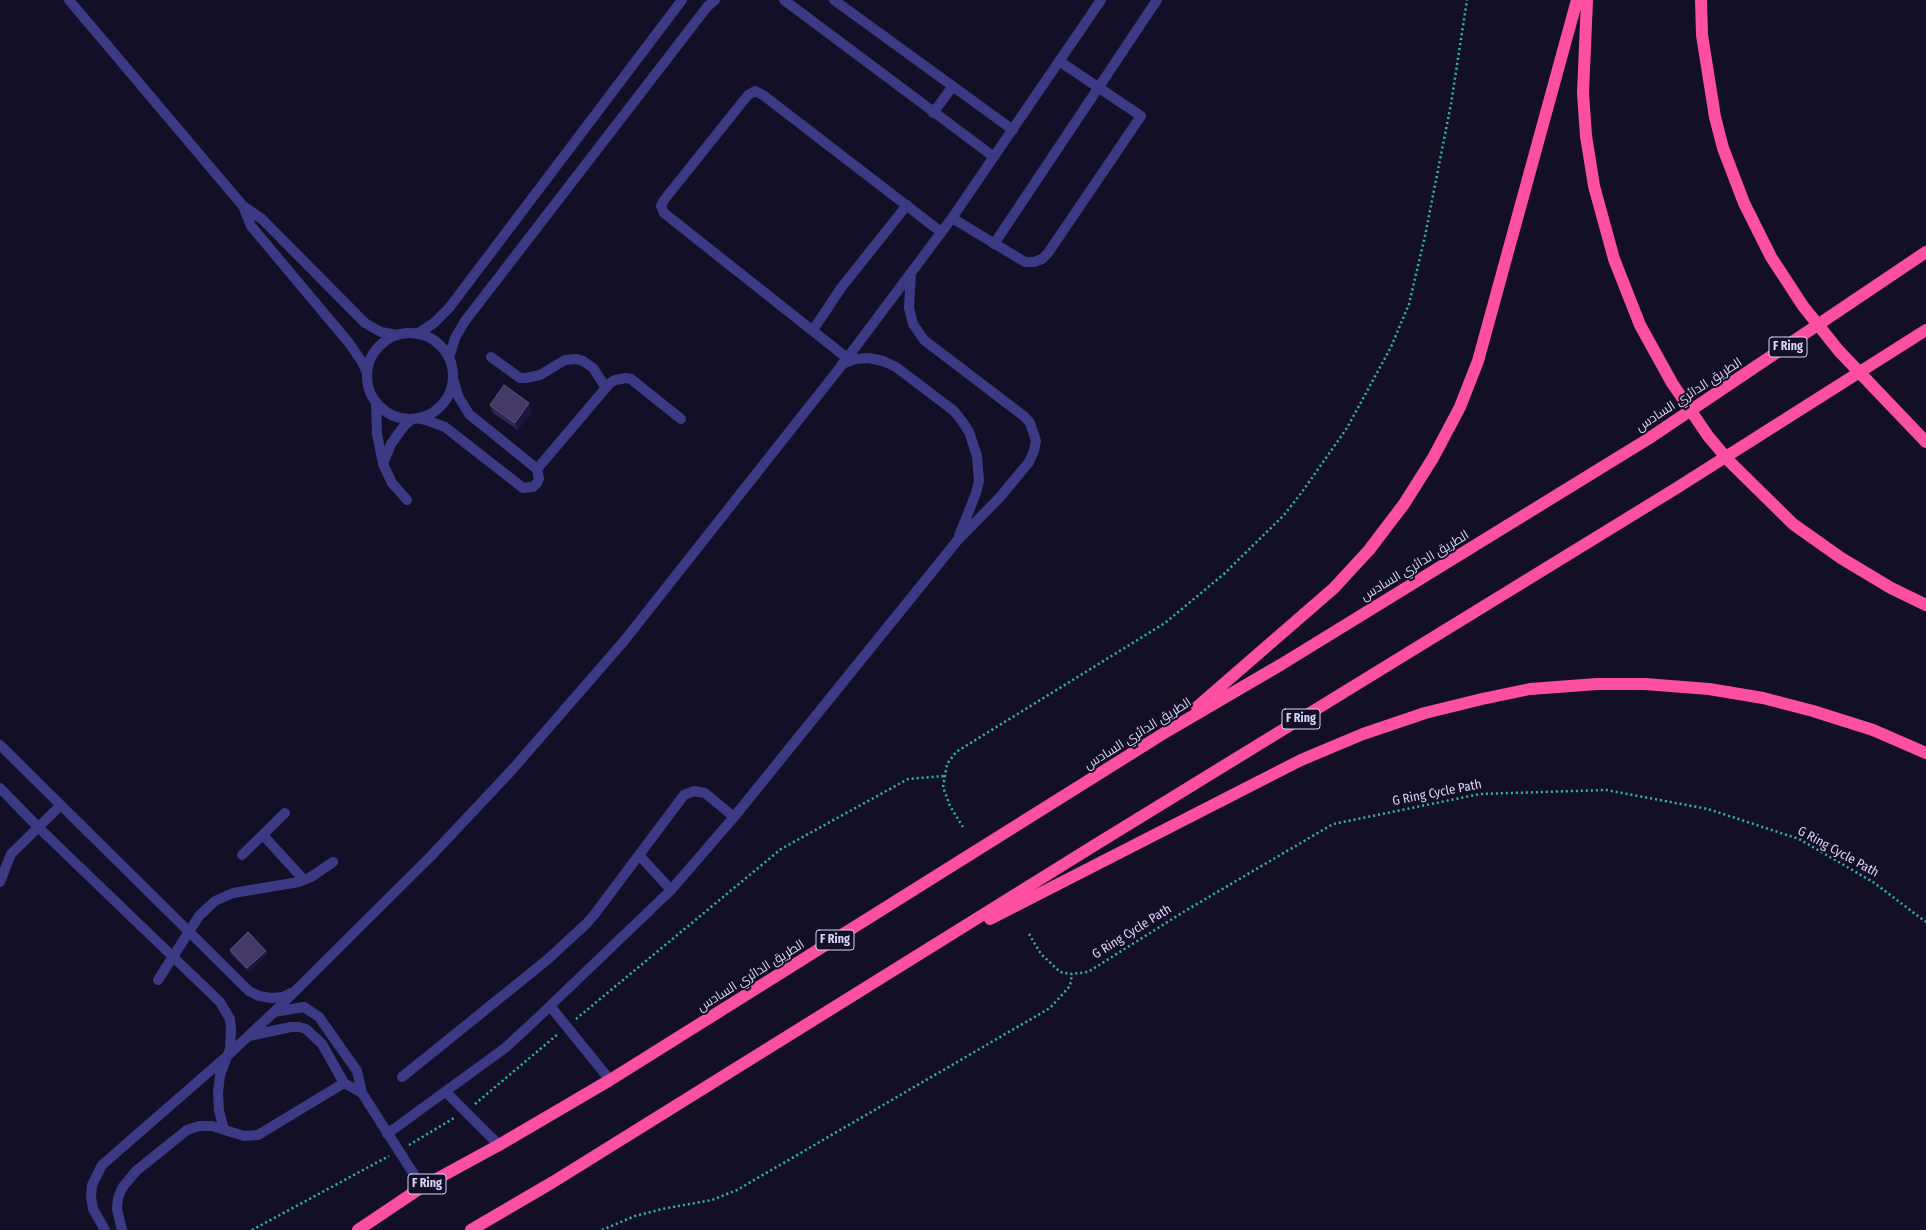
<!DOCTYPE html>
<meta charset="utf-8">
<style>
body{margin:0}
canvas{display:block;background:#130f26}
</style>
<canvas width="1926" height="1230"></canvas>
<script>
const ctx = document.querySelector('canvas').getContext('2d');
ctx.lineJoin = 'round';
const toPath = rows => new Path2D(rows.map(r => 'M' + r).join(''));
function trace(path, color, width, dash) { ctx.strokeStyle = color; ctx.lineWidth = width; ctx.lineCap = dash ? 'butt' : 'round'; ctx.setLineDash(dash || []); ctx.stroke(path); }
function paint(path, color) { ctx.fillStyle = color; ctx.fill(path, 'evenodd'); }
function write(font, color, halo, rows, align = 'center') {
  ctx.font = font + ' "Fira Sans Condensed",Cairo,sans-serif'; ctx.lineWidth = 4; ctx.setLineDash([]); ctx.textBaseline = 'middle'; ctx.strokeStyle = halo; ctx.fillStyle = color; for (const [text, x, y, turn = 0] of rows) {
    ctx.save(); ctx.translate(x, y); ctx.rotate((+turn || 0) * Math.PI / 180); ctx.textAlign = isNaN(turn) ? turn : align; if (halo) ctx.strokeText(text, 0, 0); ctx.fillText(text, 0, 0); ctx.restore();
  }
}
const path = toPath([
 [963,827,950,806,943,787,947,764,956,752,1165,623,1225,573,1284,515,1302,492,1347,428,1391,347,1409,304,1425,236,1451,104,1467,0],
 [1029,934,1041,954,1060,972,1072,974,1088,972,1185,911,1333,824,1480,794,1606,790,1708,809,1799,839,1873,882,1926,922],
 [576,1019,781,849,908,779,944,776],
 [475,1104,558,1034],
 [409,1145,454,1118],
 [252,1230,389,1156],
 [602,1230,635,1216,662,1209,712,1200,737,1190,1050,1008,1070,986,1072,974]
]);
const minor = toPath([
 [69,0,243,206,262,219,365,323,381,332,397,335],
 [784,0,994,157],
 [834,0,1013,130],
 [933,113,953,86],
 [243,206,251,226,349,343,362,362,367,373],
 [952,218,1025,262,1034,262,1042,259,1048,253,1141,116,1059,61],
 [994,244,1157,0],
 [813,330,841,288,907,205],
 '367 376a43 43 0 1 1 86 0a43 43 0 1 1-86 0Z',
 [417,334,434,323,449,308,682,0],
 [491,357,520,378,526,378,540,375,565,360,577,359,583,361,593,368,606,388],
 [449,358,455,338,465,321,707,7,715,0],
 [847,358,664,213,661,206,664,200,748,95,755,91,763,95,941,232],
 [842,364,855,359,869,358,883,361,896,367,954,411,962,421,969,432,977,456,979,481,976,493,959,536],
 [376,402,377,434,383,464,392,483,407,500],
 [417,418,426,420,445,427,523,488,533,487,537,483,539,479,537,469,469,414,458,396,453,378],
 [383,464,391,444,404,426,412,419],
 [537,469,610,383,615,380,626,378,631,379,681,419],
 [0,745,249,991,259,996,272,998,283,997,291,993],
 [0,788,38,827,220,1002,230,1019,231,1029,230,1049,220,1075,218,1093,219,1111,224,1129],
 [263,835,304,880],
 [242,855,285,813],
 [639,855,671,890],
 [0,882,11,854,61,805],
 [158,980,199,916,215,901,233,893,299,882,311,877,333,862],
 [550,1006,610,1080],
 [274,1012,304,1007,319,1017,357,1071,362,1093,422,1187],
 [249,1036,291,1027,299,1027,306,1029,322,1044,344,1083,362,1093],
 [402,1077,547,960,586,924,594,915,684,795,694,791,705,793,734,817],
 [446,1092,499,1145],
 [387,1134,505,1048,528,1027,671,890,734,817,957,541,1001,496,1029,462,1034,451,1036,441,1030,423,1025,417,924,340,913,324,909,308,911,273],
 [105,1230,93,1209,91,1197,92,1185,102,1165,226,1057,274,1012,431,856,511,771,624,641,842,365,952,218,1101,0],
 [122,1230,117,1209,118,1198,122,1188,136,1171,187,1130,199,1126,212,1126,244,1136,258,1135,344,1083]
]);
const highway = toPath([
 [1587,0,1583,93,1586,136,1594,186,1614,259,1640,325,1672,383,1708,436,1729,461,1793,524,1841,558,1891,588,1926,605],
 [1701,0,1702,35,1715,117,1723,148,1744,203,1771,257,1803,306,1839,351,1926,442],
 [1197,707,1334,588,1369,550,1404,504,1433,458,1460,407,1478,361,1577,0],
 [990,919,1301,760,1363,734,1425,713,1482,699,1530,689,1597,684,1645,684,1709,689,1763,698,1813,711,1873,730,1926,753],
 [358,1230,422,1187,499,1145,610,1080,1169,730,1282,664,1648,439,1926,252],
 [471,1230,553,1182,1095,845,1675,489,1926,330]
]);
const wall = toPath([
 [490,405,532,411,518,430,493,413],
 [230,950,266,951,267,954,249,972,231,954]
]);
const shadedWall = toPath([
 [529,403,532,411,518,430,515,423],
 [266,951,267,954,249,972,247,968]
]);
const building = toPath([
 [504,385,529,403,515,423,490,405,504,385],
 [248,932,266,951,247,968,230,950,248,932]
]);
const shields = [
 [1788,347,38],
 [1301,719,38],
 [835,940,38],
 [427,1184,38]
];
const shieldNames = [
 ["F Ring",1788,347],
 ["F Ring",1301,719],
 ["F Ring",835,940],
 ["F Ring",427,1184]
];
const streetNames = [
 ["الطريق الدائري السادس",1689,395,-33],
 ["الطريق الدائري السادس",1415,566,-31],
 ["الطريق الدائري السادس",1138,734,-32],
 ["G Ring Cycle Path",1437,793,-11],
 ["G Ring Cycle Path",1838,852,29],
 ["G Ring Cycle Path",1132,932,-32],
 ["الطريق الدائري السادس",751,976,-32]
];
trace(path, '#2fb8b0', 2.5, [2, 3]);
trace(minor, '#3d3a85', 10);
trace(highway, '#ff4fa3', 12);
paint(wall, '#312854');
paint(shadedWall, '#1d163a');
paint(building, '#433a66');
trace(building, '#5a527e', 1);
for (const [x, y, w] of shields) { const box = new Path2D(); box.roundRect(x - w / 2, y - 10, w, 20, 3); ctx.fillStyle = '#130f26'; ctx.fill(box); trace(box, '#d9d4ff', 1); }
write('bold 12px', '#d9d4ff', null, shieldNames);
write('13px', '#d9d4ff', '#130f26', streetNames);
</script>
